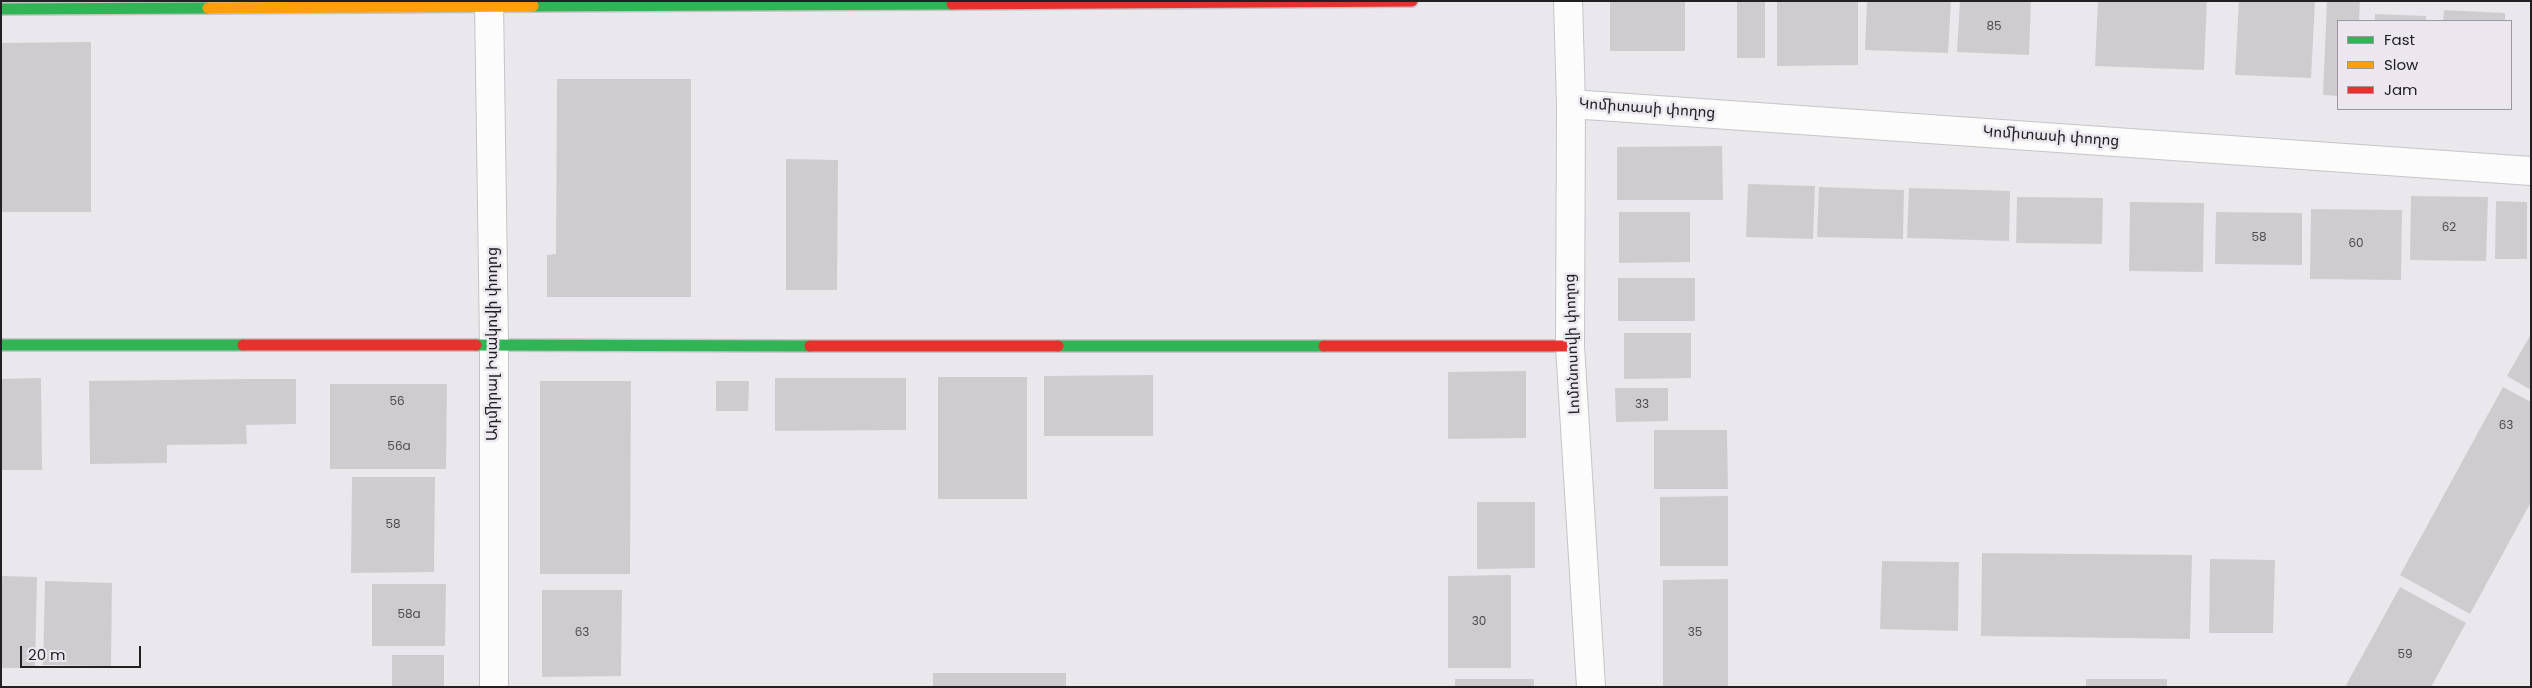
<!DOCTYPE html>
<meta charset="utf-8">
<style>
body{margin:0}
#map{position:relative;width:2532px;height:688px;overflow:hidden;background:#ebe8ed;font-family:Poppins,sans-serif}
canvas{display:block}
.frame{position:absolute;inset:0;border:2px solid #222022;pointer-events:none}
.legend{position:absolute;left:2337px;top:20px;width:175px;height:90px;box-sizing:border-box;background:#ece7ee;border:1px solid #9b979c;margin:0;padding:6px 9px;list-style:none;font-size:15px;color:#222022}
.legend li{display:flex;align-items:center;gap:10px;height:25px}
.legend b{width:25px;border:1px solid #9b979c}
.scale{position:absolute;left:20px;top:646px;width:121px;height:22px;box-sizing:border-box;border:2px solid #222022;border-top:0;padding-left:6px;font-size:15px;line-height:18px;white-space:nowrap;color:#222022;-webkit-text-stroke:4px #ece7ee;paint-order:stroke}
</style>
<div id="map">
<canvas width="2532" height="688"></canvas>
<div class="frame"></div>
<ul class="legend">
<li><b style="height:6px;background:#30b455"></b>Fast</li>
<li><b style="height:6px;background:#ff9f0a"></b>Slow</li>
<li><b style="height:6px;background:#e5322d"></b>Jam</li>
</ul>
<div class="scale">20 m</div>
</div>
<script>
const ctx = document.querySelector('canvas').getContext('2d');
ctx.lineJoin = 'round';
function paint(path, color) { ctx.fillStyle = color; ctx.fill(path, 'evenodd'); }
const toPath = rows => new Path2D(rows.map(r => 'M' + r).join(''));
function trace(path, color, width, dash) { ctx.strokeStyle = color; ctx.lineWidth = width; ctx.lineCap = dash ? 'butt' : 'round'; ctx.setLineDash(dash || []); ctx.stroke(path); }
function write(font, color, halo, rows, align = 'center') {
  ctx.font = font + ' Poppins,"Noto Sans Armenian",sans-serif'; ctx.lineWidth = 5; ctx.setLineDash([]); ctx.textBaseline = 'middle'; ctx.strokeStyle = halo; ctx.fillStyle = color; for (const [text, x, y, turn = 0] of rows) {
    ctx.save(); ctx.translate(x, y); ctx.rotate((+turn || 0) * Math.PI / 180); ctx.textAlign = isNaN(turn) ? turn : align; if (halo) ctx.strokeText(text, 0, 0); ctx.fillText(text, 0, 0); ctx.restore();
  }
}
const building = toPath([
 [1610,1,1685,1,1685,51,1610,51],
 [1737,1,1765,1,1765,58,1737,58],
 [1777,1,1858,1,1858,65,1777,66],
 [1867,1,1951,1,1948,53,1865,50],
 [1960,1,2031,1,2029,55,1957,52],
 [2098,1,2207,1,2204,70,2095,66],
 [2239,1,2315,1,2311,78,2235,75],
 [2327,1,2360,1,2359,21,2338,21,2338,96,2323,95],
 [2444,10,2505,13,2505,21,2443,21],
 [2375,14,2426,16,2426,21,2375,21],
 [91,42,91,212,1,212,1,43],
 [557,79,691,79,691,297,547,297,547,255,556,254],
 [1722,146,1723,200,1617,200,1617,147],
 [786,159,838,160,837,290,786,290],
 [1748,184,1815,186,1813,239,1746,237],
 [1819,187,1904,190,1903,239,1817,237],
 [1909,188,2010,191,2009,241,1907,238],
 [2411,196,2488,197,2486,261,2410,260],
 [2017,197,2103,198,2102,244,2016,243],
 [2496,201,2527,202,2527,259,2495,259],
 [2130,202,2204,203,2203,272,2129,271],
 [2311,209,2402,210,2401,280,2310,279],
 [1619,212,1690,212,1690,262,1619,263],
 [2216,212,2302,213,2302,265,2215,264],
 [1618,278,1695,278,1695,321,1618,321],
 [1624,333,1691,333,1691,378,1624,379],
 [2531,334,2531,390,2507,376],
 [1526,371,1526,438,1448,439,1448,372],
 [1153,375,1153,436,1044,436,1044,376],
 [938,377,1027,377,1027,499,938,499],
 [41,378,42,470,1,470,1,379],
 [775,378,906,378,906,430,775,431],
 [246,379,296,379,296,424,246,425,247,444,167,445,167,463,90,464,89,381],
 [540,381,631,381,630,574,540,574],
 [716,381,749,381,748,411,716,411],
 [330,384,447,384,446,469,330,469],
 [2503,387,2531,402,2531,502,2470,614,2400,575],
 [1615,388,1668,388,1668,421,1616,422],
 [1654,430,1727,430,1728,489,1654,489],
 [352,477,435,477,434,572,351,573],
 [1728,496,1728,566,1660,566,1660,497],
 [1477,502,1535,502,1535,568,1477,569],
 [1982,553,2192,555,2190,639,1981,636],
 [2210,559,2275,560,2273,633,2209,633],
 [1882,561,1959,562,1958,631,1880,629],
 [1511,575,1511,668,1448,668,1448,576],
 [1,576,37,577,35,668,1,668],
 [1728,579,1728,687,1663,687,1663,580],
 [45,581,112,583,111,666,43,665],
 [372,584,446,584,445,646,372,646],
 [2400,587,2466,623,2431,687,2345,687],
 [542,590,622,590,621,676,542,677],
 [392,655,444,655,444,687,392,687],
 [933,673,1066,673,1066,687,933,687],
 [1455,679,1534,679,1534,687,1455,687],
 [2086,679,2167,679,2167,687,2086,687]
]);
const street = toPath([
 [489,1,494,344,494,687],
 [1568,1,1571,104,1570,346,1591,687],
 [1571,104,2531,171]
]);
const fast = toPath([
 [533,6,952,4],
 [1,9,208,8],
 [1,345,243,345],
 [476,345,810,346],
 [1058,346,1324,346]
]);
const slow = toPath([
 [208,8,533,6]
]);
const jam = toPath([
 [952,4,1412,1],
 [243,345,476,345],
 [810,346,1058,346],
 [1324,346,1570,346]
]);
const numberNames = [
 ["85",1994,27],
 ["62",2449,228],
 ["58",2259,238],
 ["60",2356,244],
 ["56",397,402],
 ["33",1642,405],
 ["63",2506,426],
 ["56a",399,447],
 ["58",393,525],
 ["58a",409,615],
 ["30",1479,622],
 ["63",582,633],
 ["35",1695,633],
 ["59",2405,655]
];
const streetNames = [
 ["Կոմիտասի փողոց",1647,109,4],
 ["Կոմիտասի փողոց",2051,137,4],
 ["Ադմիրալ Իսակովի փողոց",493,344,-90],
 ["Լոմոնոսովի փողոց",1573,344,-92]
];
paint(building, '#cfccd0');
trace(street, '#c6c4c8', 30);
trace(fast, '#c6c4c8', 14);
trace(slow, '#c6c4c8', 14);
trace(jam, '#c6c4c8', 14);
trace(street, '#fcfcfc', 28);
trace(fast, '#30b455', 11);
trace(slow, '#ff9f0a', 11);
trace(jam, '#e5322d', 11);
write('12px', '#4d4b4e', null, numberNames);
write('15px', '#222022', '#ece7ee', streetNames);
</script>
